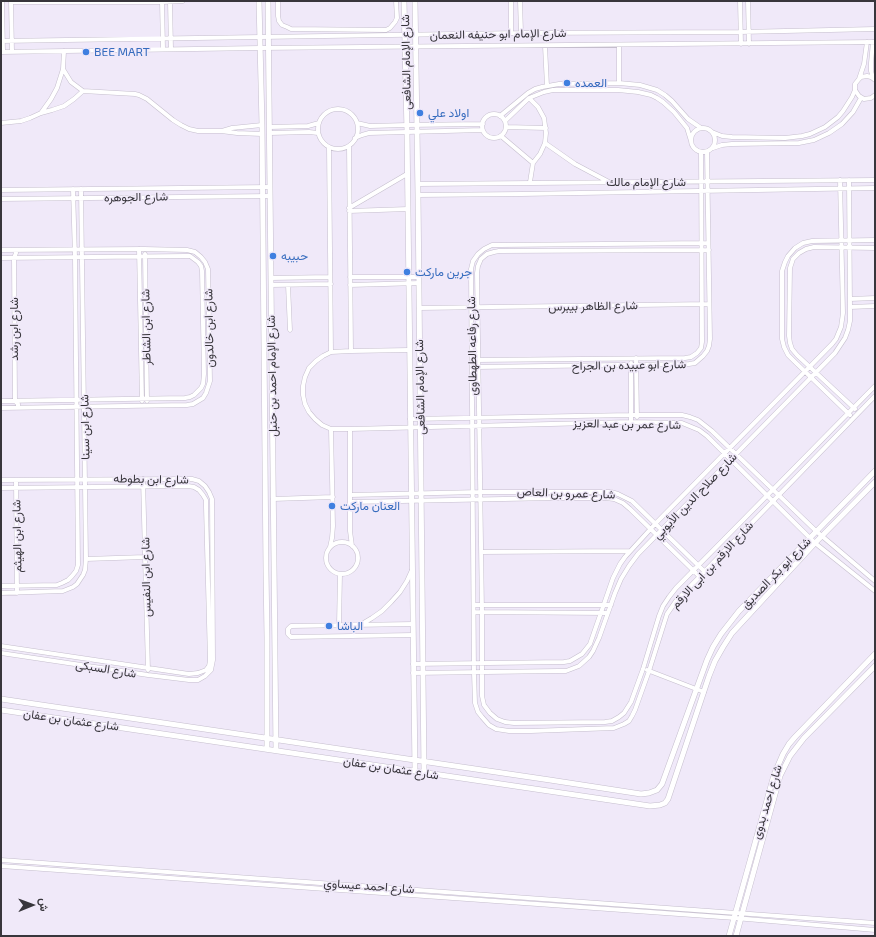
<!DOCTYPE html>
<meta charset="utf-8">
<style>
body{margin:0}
#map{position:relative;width:876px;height:937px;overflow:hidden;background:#f0e9f9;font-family:"Exo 2",Vazirmatn,sans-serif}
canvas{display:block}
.frame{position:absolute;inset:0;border:2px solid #38363c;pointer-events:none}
.north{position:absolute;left:12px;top:885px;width:40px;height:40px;-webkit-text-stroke:3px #f0e9f9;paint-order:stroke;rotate:89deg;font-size:11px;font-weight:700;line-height:16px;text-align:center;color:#38363c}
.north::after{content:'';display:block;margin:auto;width:14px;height:18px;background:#38363c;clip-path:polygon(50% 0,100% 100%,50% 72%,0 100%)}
</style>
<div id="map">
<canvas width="876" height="937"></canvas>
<div class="frame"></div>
<div class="north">ش</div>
</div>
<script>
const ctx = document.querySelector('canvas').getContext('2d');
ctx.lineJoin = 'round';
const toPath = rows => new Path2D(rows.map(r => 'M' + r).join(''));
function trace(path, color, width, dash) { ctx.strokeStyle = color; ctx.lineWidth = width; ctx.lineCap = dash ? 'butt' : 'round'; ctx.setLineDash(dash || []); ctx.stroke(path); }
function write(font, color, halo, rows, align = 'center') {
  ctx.font = font + ' "Exo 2",Vazirmatn,sans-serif'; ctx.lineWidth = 3; ctx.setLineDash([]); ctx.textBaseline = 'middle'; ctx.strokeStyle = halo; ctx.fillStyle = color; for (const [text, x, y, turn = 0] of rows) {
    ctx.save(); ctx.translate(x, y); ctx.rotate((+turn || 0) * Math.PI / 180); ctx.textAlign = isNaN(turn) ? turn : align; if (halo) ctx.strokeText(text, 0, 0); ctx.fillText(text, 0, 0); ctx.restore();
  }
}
const minor = toPath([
 [2,1,3,52],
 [11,1,12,52],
 [162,1,163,49],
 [170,1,171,49],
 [278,1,278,16,279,21,282,25,287,27,291,29,386,30,390,28,395,22,397,18,396,1],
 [511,1,511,33],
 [520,1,521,33],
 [740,1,741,44],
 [748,1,749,44],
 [11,2,162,2,183,1],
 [1,41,521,33,740,32,875,29],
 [545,46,547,86],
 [1,52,260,48,875,42],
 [63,69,71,82,83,91,135,94,139,95,147,99,173,120,181,125,189,129,198,131,221,131,237,133,262,134],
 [873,78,871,71,871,63,873,42],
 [859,79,864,64,867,42],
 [619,83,619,45],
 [855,90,859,96,864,99,871,98,875,95],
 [529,98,538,107,544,118,546,133,545,143,540,154,533,163,530,182],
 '318 129a20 20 0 1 1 40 0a20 20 0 1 1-40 0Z',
 [41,113,52,110,64,106,74,99,83,91],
 '482 126a12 12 0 1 1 24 0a12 12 0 1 1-24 0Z',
 [500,116,528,93,535,89,542,87,559,84,619,83,640,85,657,90,665,95,672,101,688,119,701,128],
 [505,121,529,98,544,92,553,90,618,90,638,92,651,95,657,98,663,102,674,112,687,128,691,141],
 [1,123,21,121,30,118,41,113,51,99,57,88,63,69,64,51],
 [357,123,370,126,407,125,483,124],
 [270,127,308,126,319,123],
 [506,127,546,128],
 '691 140a12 12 0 1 1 24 0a12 12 0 1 1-24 0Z',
 [222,131,232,128,262,125],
 [712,132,722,136,732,137,785,138,802,136,810,134,825,127,838,117,843,111,852,97,855,90,855,84,859,79,861,77,867,76,871,77,875,80],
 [270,133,309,132,318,133],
 [501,136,533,163],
 [355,138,362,135,369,133,483,130],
 [545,143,575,164,609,182],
 [349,146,351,351],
 [329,147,331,352],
 [713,148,722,145,732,144,799,143,814,140,829,133,842,124,853,112,861,98],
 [418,184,875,180],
 [1,190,270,187],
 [418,195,521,194,875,188],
 [1,199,270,196],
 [349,208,407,174],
 [349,211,408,209],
 [708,243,499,245,492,245,484,249,478,254,473,261,471,269,474,673,475,703,478,712,482,717,489,725,496,729,509,731,531,731,614,728,624,724,629,721,632,716,635,710,649,671,667,614,676,601,875,396],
 [139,249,142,401],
 [1,250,144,249,187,250,195,252,201,257,205,262,208,269,210,381,206,393,203,398,193,404,187,405,1,408],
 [15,250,16,253,14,258,15,401,18,404,18,407],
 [709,250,499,251,494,252,487,254,481,259,478,266,477,273,482,612,482,696,484,705,490,713,497,719,505,722,514,723,605,722,612,721,619,717,624,713,631,702,643,669,659,616,663,606,669,597,676,588,875,386],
 [145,254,147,401],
 [1,258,185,256,190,256,198,262,201,266,202,271,204,374,203,384,201,388,194,395,190,397,185,398,1,401],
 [350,277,419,277],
 [271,278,330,277],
 [271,285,331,284],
 [288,285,290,330],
 [350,285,419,283],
 [850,299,875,298],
 [850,307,875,306],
 [419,308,709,304],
 [409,350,351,351,331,352,323,356,316,361,309,368,305,377,303,386,303,395,305,404,309,412,315,419,322,425,331,429,350,429,631,422,682,423,699,430,707,436,815,543,875,591],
 [636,358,637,417],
 [476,360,685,358,691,357,697,353,701,348,702,342,701,152],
 [631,363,631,422],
 [476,367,689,364,695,363,703,356,707,351,709,346,710,339,707,152],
 [855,409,797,355,792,349,790,343,789,336,790,268,793,259,799,253,806,249,814,247,875,248],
 [850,415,794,361,788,355,784,347,782,339,782,271,785,262,788,256,795,248,803,243,812,241,875,240],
 [410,419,631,415,682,415,690,417,698,420,712,431,816,531,875,581],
 [350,429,350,531,352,546],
 [143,479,148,670],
 [1,480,192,479,199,481,205,486,209,492,212,499,213,660,211,670,205,676,198,680,189,680,148,675,1,653],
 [16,480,17,593],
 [1,488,188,486,194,487,199,490,203,495,206,500,206,507,210,661,209,666,206,670,198,673,189,674,1,646],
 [350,495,480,492,611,492,618,494,632,501,704,571],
 [273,499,333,497],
 [350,502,555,498,605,498,614,499,623,503,630,509,699,576],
 '326 558a16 16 0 1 1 32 0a16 16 0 1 1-32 0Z',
 [330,547,332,538,333,526,331,429],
 [481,552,630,551],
 [86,559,145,557],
 [1,586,57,585,62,583,68,580,72,576,76,571,78,565,75,257,73,189],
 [1,593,63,591,73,587,77,584,83,575,85,570,86,559,81,189],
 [474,605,611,605],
 [474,612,608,613],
 [362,624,372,618,382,611,391,602,400,592,407,581,412,570],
 [413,624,291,626,288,629,288,634,291,637,413,635],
 [339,625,340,574],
 [413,664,564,662,570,661,582,654,590,644,613,578,620,564,625,557,656,523,832,344,836,339,841,327,843,313,840,180],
 [647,670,704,692],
 [413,673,559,671,566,671,579,666,589,657,593,651,599,638,615,593,621,579,629,566,638,554,835,353,845,338,848,330,850,321,850,307,849,180],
 [1,860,875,923],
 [1,866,735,918,875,930]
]);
const tertiary = toPath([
 [259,1,262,125,266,570,267,638,267,749],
 [268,1,276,750],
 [404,1,407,132,415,771],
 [415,1,418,195,424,773],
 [1,699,550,780,641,794,649,793,657,790,662,784,707,660,713,647,721,634,739,611,875,471],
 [1,710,650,806,660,805,665,803,668,799,709,676,715,661,723,647,732,633,815,543,875,482],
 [729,936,774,775,783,754,789,744,795,737,875,654],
 [736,936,780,776,790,756,804,738,875,666]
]);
const markers = [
 [86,52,4,"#3f7fe0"],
 [567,83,4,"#3f7fe0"],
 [420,113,4,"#3f7fe0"],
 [273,256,4,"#3f7fe0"],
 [407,272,4,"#3f7fe0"],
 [332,506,4,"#3f7fe0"],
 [329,626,4,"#3f7fe0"]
];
const streetNames = [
 ["شارع الإمام ابو حنيفه النعمان",498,34,-1],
 ["شارع الإمام الشافعى",406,62,-91],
 ["شارع الإمام مالك",646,182],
 ["شارع الجوهره",136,197,-1],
 ["شارع الظاهر بيبرس",593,306,-1],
 ["شارع ابن الشاطر",146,327,-91],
 ["شارع ابن خالدون",209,328,-91],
 ["شارع ابن رشد",14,329,-90],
 ["شارع رفاعه الطهطاوى",472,346,-91],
 ["شارع ابو عبيده بن الجراح",629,365,-1],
 ["شارع الإمام احمد بن حنبل",272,376,-91],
 ["شارع الإمام الشافعى",420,387,-91],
 ["شارع عمر بن عبد العزيز",627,424,1],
 ["شارع ابن سينا",85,427,-91],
 ["شارع ابن بطوطه",151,479,1],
 ["شارع عمرو بن العاص",566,493,2],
 ["شارع صلاح الدين الأيوبي",695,496,-46],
 ["شارع ابن الهيثم",17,536,-91],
 ["شارع الارقم بن ابى الارقم",712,565,-47],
 ["شارع ابو بكر الصديق",776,573,-46],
 ["شارع ابن النفيس",146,577,-91],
 ["شارع السبكى",106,669,9],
 ["شارع عثمان بن عفان",71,720,8],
 ["شارع عثمان بن عفان",391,768,9],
 ["شارع احمد بدوى",767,802,-73],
 ["شارع احمد عيساوي",369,886,4]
];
const shopNames = [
 ["BEE MART",94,52],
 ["العمده",575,83],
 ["اولاد علي",428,113],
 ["حبيبه",281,256],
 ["جرين ماركت",415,272],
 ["العنان ماركت",340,506],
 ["الباشا",337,626]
];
trace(minor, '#c5becd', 5);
trace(tertiary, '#c5becd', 6);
trace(minor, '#fff', 4);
trace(tertiary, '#fff', 5);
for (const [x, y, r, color] of markers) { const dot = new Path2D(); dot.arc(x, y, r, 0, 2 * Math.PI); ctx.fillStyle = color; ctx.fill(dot); trace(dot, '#f0e9f9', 1.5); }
write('12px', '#38363c', '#f0e9f9', streetNames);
write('12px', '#366cbe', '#f0e9f9', shopNames, 'left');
</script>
